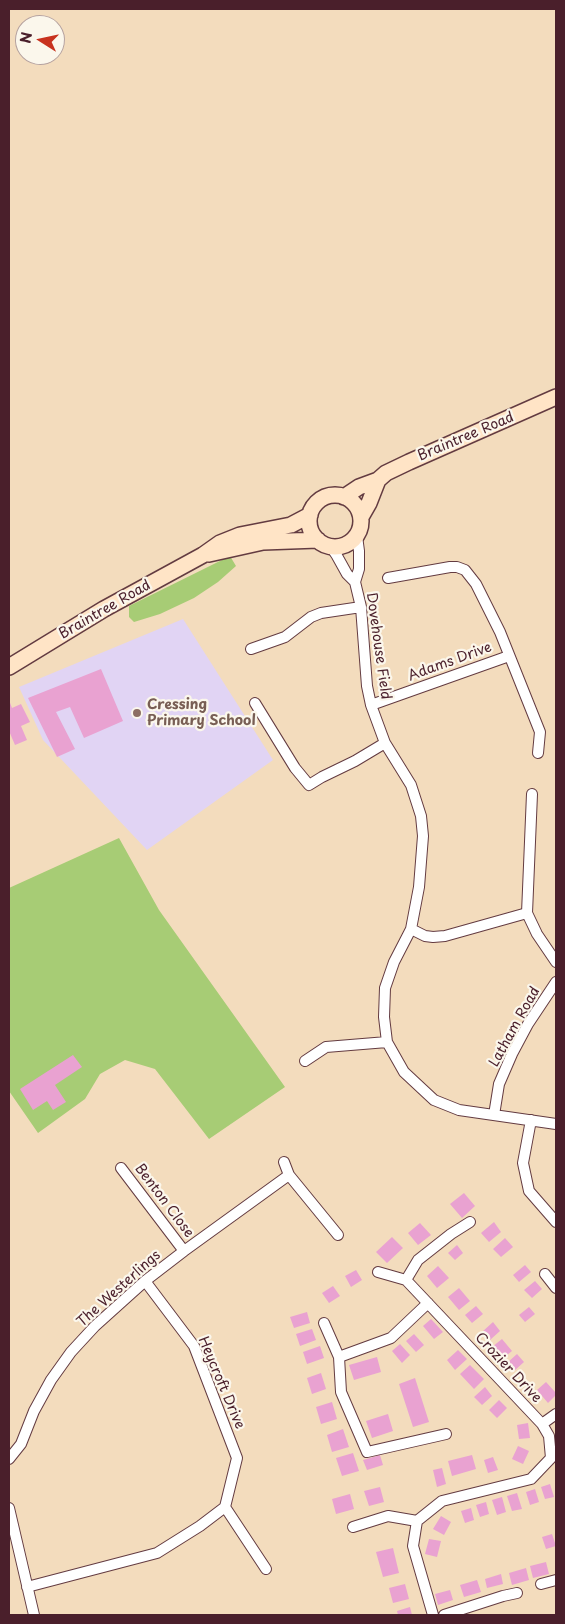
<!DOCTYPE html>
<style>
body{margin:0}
#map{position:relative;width:565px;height:1624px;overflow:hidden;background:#f3dcbd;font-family:"Playpen Sans",sans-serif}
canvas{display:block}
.frame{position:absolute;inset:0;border:10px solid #4a1f2b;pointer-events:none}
.north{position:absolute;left:15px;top:15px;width:50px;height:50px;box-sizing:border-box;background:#fbf7ec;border:1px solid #b4a19f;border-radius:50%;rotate:280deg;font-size:14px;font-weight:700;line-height:20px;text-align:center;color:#4a1f2b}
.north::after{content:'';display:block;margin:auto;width:18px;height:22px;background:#c8321e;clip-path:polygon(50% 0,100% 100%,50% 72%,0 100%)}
</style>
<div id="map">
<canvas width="565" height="1624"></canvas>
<div class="frame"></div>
<div class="north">N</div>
</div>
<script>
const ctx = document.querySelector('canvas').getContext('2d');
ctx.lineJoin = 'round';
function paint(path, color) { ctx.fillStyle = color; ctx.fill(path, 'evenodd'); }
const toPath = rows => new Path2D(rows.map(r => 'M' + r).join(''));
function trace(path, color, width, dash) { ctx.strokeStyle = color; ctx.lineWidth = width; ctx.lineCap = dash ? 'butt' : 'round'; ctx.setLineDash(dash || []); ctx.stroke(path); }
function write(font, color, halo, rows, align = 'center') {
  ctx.font = font + ' "Playpen Sans",sans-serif'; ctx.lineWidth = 4.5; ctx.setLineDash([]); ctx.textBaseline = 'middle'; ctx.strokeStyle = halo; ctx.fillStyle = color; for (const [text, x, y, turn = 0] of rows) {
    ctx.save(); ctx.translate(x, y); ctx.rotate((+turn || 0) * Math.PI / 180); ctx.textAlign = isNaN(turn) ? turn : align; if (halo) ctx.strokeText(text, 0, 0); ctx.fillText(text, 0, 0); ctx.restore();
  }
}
const built = toPath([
 [183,619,273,760,147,850,43,740,19,687]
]);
const green = toPath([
 [230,556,236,566,218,582,194,598,160,614,134,622,129,617,129,606],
 [119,838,159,910,285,1087,209,1139,155,1069,125,1060,100,1074,85,1099,38,1133,9,1091,9,888]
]);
const building = toPath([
 [101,669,123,721,84,738,70,707,56,712,75,749,57,757,28,698],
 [9,700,12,708,21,704,30,722,21,726,27,740,15,745,9,731,10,729],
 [73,1055,82,1067,55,1085,66,1102,53,1110,47,1101,33,1110,20,1089],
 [464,1193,475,1206,462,1218,450,1204],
 [494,1222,501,1232,489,1242,481,1233],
 [420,1223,431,1235,418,1245,408,1233],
 [392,1237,403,1248,387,1263,376,1252],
 [505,1238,513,1247,501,1257,493,1249],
 [457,1245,463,1253,455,1260,448,1253],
 [525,1265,531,1272,519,1282,513,1275],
 [438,1266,449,1278,437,1288,427,1276],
 [356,1270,362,1280,351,1287,345,1276],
 [535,1281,542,1289,532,1298,524,1290],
 [333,1286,340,1296,329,1303,322,1293],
 [459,1288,470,1301,459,1310,448,1297],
 [476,1306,483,1314,472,1323,465,1315],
 [529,1307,535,1314,525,1322,519,1315],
 [307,1312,310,1323,294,1328,290,1317],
 [431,1319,443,1332,434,1339,423,1326],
 [493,1322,500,1331,490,1340,482,1332],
 [312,1329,316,1340,300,1346,296,1334],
 [414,1334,424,1345,416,1352,406,1341],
 [502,1339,512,1351,502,1359,492,1347],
 [400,1344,410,1355,402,1363,392,1351],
 [320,1346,324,1358,307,1364,303,1352],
 [458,1350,467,1359,455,1370,447,1360],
 [517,1354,524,1362,514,1371,507,1363],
 [377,1357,381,1372,354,1380,349,1365],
 [470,1365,484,1379,474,1389,460,1374],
 [321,1373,326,1389,312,1394,307,1378],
 [415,1378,429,1422,413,1427,399,1384],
 [546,1382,556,1393,556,1395,548,1403,537,1390],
 [485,1387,492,1396,482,1405,474,1397],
 [499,1400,507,1408,497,1418,489,1410],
 [332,1402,337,1419,321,1424,316,1407],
 [388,1414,393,1431,372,1438,366,1421],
 [528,1423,530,1438,519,1439,517,1425],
 [343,1429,349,1447,332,1452,327,1435],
 [518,1446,529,1451,523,1464,512,1459],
 [353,1453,359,1471,342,1476,336,1458],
 [380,1455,383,1465,367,1470,363,1460],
 [472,1455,476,1469,452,1476,448,1461],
 [493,1457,498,1470,488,1473,484,1460],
 [442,1468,446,1484,437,1487,433,1470],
 [550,1484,554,1497,545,1499,541,1487],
 [380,1487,384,1502,369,1506,364,1491],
 [535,1489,539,1502,530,1505,526,1492],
 [517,1493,522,1509,512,1511,507,1496],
 [350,1494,354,1509,336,1514,332,1499],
 [502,1497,506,1512,497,1515,492,1500],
 [486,1502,489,1514,480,1517,476,1505],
 [471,1508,474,1520,465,1523,461,1511],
 [441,1516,451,1522,444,1535,433,1529],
 [552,1534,556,1546,546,1549,542,1537],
 [429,1539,441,1541,437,1557,425,1554],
 [393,1548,399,1573,383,1577,376,1552],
 [546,1562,549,1574,533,1578,530,1566],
 [526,1568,529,1580,512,1585,509,1573],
 [501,1574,503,1584,487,1588,485,1579],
 [477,1580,481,1592,464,1597,460,1585],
 [405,1584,409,1599,393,1603,389,1588],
 [450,1590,453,1600,438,1605,435,1594],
 [410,1607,412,1615,398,1615,397,1611]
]);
const street = toPath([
 [357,536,359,551,359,569,355,582,361,607,367,686,371,705,385,743,411,785,421,816,423,836,419,887,411,929,394,962,385,988,384,1017,387,1042,404,1072,434,1100,459,1110,556,1124],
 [331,547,337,556,347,574,355,582],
 [388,578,450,567,457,567,465,570,476,584,500,632,540,732,538,753],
 [251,649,285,637,311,617,321,613,361,607],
 [255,703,295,768,309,785,322,777,355,761,385,743],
 [371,705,509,656],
 [532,794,527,913,537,934,556,962],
 [411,929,425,936,433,937,445,936,527,913],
 [305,1061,326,1047,387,1042],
 [494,1115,499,1084,512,1054,528,1024,556,982],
 [531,1120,523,1163,529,1191,556,1222],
 [284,1162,289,1175,338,1235],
 [121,1168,184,1251],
 [378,1272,406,1280,542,1424,549,1436,551,1458,531,1479,442,1501,417,1521,413,1546,433,1615],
 [545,1274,556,1288],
 [406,1280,418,1260,451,1234,470,1222],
 [324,1323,339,1357,341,1392,367,1452,446,1434],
 [339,1357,391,1338,428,1303],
 [542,1424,556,1414],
 [9,1459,21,1444,34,1411,51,1380,71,1352,95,1326,145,1281,184,1251,289,1175],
 [225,1507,266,1569],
 [9,1508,34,1615],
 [353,1527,388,1516,417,1521],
 [541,1584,556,1580],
 [27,1587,157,1553,200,1526,225,1507,237,1458,194,1346,145,1281],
 [444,1615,503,1596,517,1593]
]);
const secondary = toPath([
 '309 521a26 26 0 1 1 52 0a26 26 0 1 1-52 0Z',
 [344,497,359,487,378,480,386,473,409,462,556,397],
 [361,517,369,503,378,480],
 [209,554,263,542,318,540],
 [9,667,104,609,203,555,220,543,240,535,291,525,310,515]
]);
const markers = [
 [137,713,5,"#8d6e63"]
];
const streetNames = [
 ["Braintree Road",466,437,-23],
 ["Braintree Road",105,610,-30],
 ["Dovehouse Field",378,646,82],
 ["Adams Drive",450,662,-20],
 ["Latham Road",515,1027,-61],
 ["Benton Close",164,1201,53],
 ["The Westerlings",119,1289,-42],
 ["Crozier Drive",508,1368,47],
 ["Heycroft Drive",221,1383,67]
];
const educationNames = [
 ["Cressing",147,705],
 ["Primary School",147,721]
];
paint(built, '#e1d4f4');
paint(green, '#a7cc75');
paint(building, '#e9a2d1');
trace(street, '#633b41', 12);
trace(secondary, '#633b41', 18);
trace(street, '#fff', 10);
trace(secondary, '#ffe4c6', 15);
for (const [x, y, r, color] of markers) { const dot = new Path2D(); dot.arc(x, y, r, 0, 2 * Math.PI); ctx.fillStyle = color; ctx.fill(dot); trace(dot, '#fbf7ec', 2); }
write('14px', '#4a1f2b', '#fbf7ec', streetNames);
write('bold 14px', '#785e54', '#fbf7ec', educationNames, 'left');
</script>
